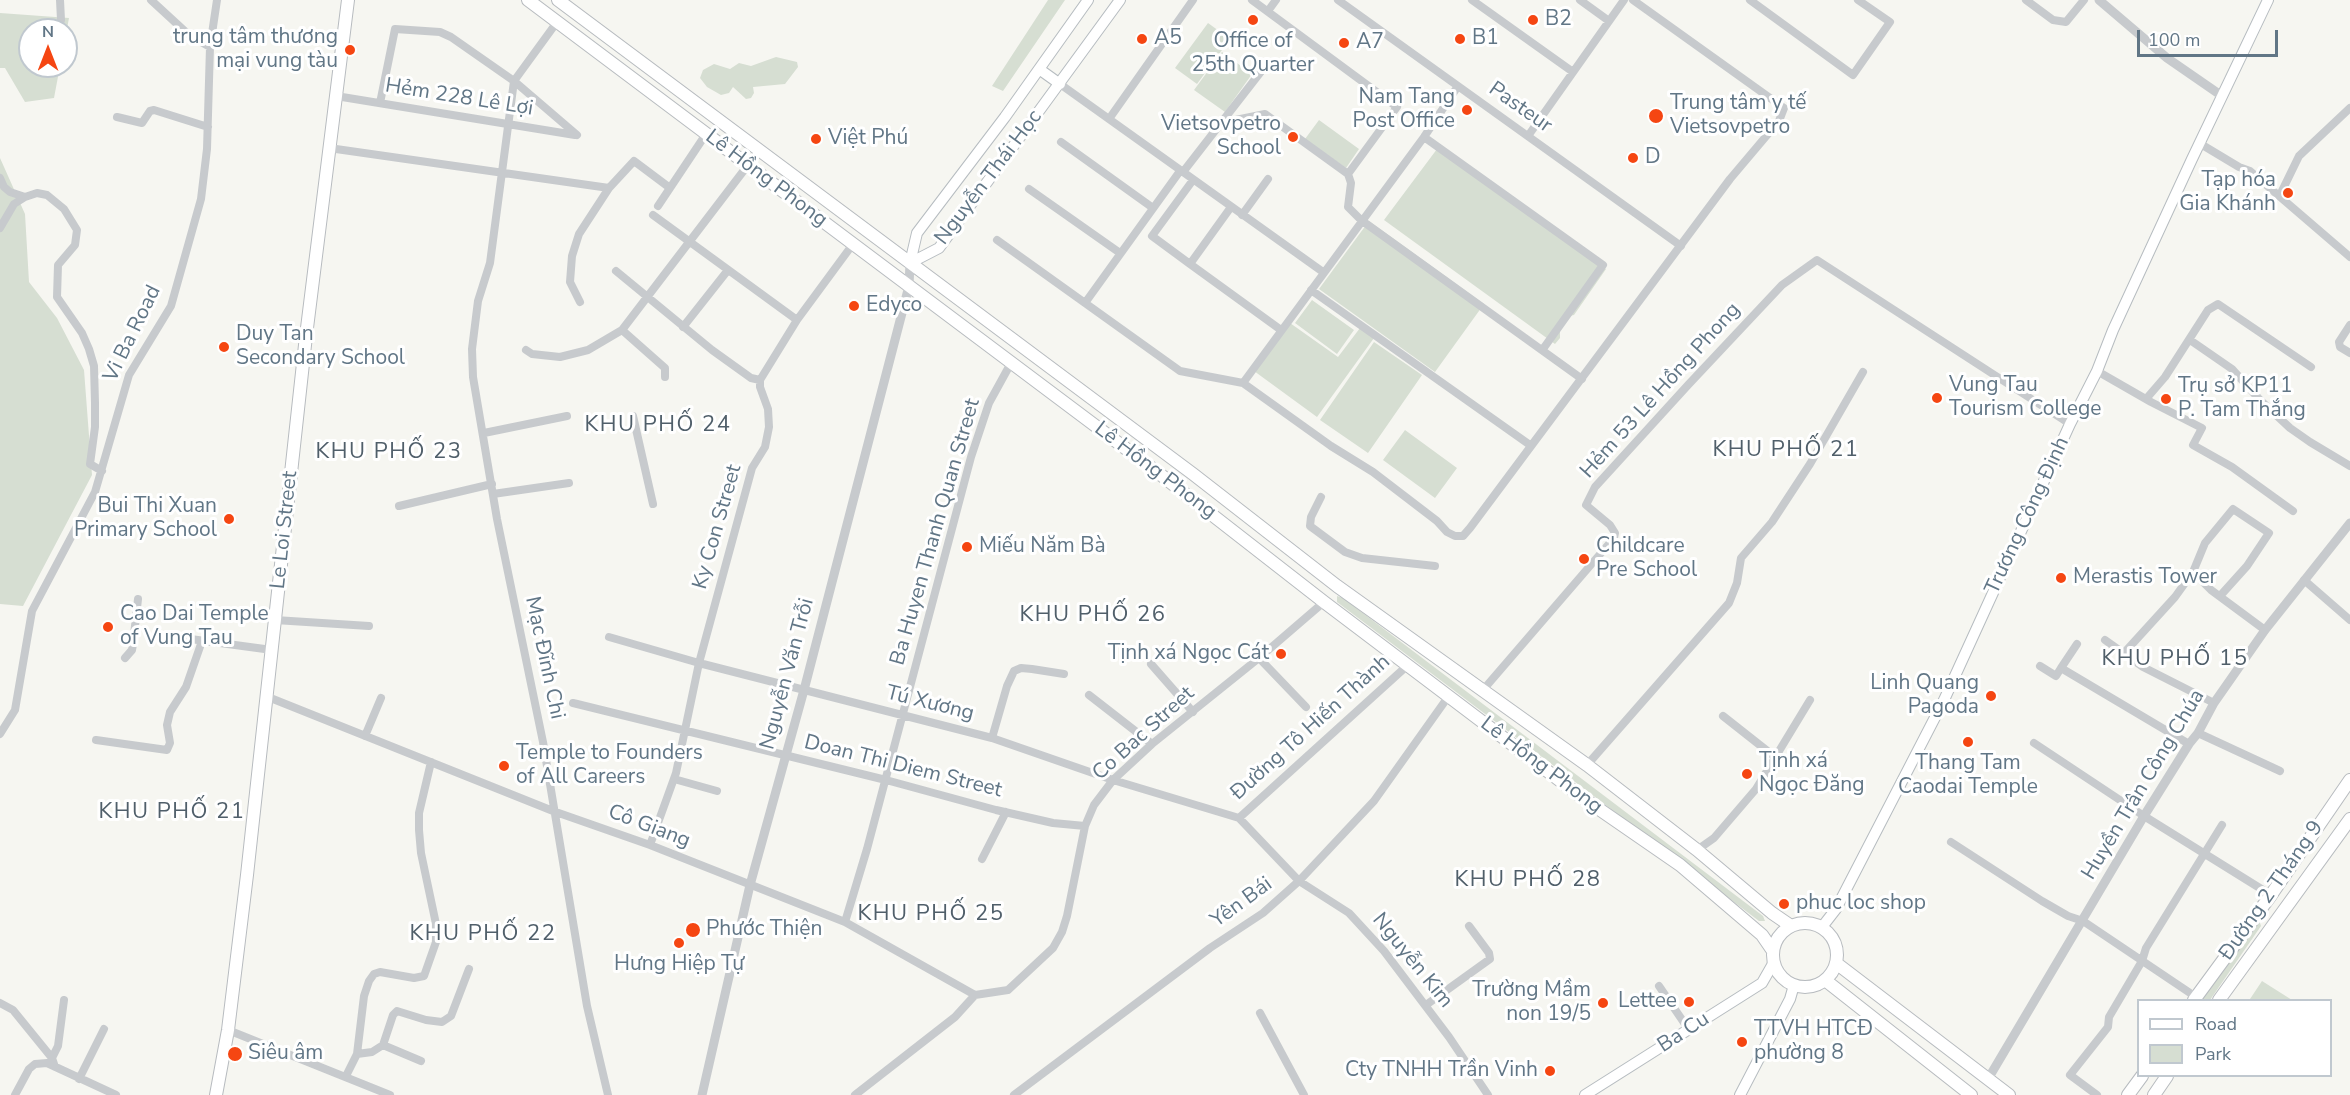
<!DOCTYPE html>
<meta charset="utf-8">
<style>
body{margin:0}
#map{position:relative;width:2350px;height:1095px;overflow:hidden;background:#f6f6f1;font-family:"Nunito Sans",sans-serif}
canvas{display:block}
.legend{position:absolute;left:2137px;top:999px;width:195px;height:78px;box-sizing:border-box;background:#fff;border:2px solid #c0c8cf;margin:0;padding:8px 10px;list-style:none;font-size:18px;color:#617686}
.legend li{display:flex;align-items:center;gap:12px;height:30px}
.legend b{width:30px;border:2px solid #c0c8cf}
.north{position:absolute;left:18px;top:18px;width:60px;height:60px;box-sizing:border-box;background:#fff;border:2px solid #c0c8cf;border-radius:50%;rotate:0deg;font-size:16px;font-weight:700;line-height:24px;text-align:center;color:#617686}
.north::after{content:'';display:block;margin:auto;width:21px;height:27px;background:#f54612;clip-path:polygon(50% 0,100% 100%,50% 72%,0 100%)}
.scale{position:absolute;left:2137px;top:30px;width:141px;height:27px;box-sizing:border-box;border:3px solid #617686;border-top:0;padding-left:8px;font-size:18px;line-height:21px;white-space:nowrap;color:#617686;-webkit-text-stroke:4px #fff;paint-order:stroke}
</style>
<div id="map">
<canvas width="2350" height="1095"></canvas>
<ul class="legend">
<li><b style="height:8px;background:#fff"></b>Road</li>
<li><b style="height:16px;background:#d6ded2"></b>Park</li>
</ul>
<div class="north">N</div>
<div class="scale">100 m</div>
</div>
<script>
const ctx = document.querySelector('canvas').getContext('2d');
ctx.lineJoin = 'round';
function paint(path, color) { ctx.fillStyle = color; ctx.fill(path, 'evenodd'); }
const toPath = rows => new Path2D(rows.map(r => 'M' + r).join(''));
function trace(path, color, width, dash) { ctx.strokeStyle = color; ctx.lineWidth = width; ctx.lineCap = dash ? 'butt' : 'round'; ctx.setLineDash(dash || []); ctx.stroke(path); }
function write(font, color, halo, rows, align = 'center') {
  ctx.font = font + ' "Nunito Sans",sans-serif'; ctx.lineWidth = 6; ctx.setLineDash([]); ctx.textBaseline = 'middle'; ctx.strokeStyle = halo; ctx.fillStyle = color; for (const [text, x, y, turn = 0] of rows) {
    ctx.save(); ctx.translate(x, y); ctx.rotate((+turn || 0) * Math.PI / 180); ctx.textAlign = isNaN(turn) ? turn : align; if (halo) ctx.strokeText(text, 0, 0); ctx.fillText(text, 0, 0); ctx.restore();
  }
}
const green = toPath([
 [1048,0,1065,0,1003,91,992,86],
 [0,13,69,18,66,34,66,30,30,30,30,66,60,66,54,98,25,102,5,68,0,68],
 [1208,23,1230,39,1197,84,1175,68],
 [1222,52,1252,74,1225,112,1194,90],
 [776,57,797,62,798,67,785,84,753,87,754,93,751,98,746,99,733,87,729,93,721,95,707,87,700,78,703,70,714,64,730,69,739,63,751,66],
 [1319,120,1359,149,1346,168,1305,139],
 [1437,149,1606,269,1574,315,1565,317,1560,328,1560,338,1555,344,1384,220],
 [0,158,25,214,29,282,57,318,84,370,92,475,23,606,0,604],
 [1369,221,1484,304,1435,372,1319,289],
 [1312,300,1354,330,1337,354,1295,323],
 [1290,323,1338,357,1360,328,1374,338,1317,417,1254,371],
 [1374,342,1422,375,1368,453,1320,420],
 [1405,430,1457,468,1435,498,1383,460],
 [1337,596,1343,598,1763,916,1765,921,1759,921,1337,602],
 [2259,920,2261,926,2210,1000,2201,1000],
 [2262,981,2292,1000,2251,1000,2250,999]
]);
const minor = toPath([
 [60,0,61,20],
 [151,0,189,35,210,47],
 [1252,0,1397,107,1348,174,1351,183,1348,207,1361,220,1582,379],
 [1338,0,1681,246],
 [1472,0,1573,72],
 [1580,0,1609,21],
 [1750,0,1853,75,1890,22,1858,0],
 [2026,0,2053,20,2066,22,2084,0],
 [1268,11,1276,0],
 [557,22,514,81,490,263,478,301,472,349,473,377,497,519,543,742,587,1006,608,1095],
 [1060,84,1323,272],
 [336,96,575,135],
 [380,103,395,29,440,32,451,37,514,81,577,135],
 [117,117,142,123,150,111,154,110,208,127],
 [1109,119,1193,0],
 [1221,123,1265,114,1348,174],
 [1528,136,1624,0],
 [1424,137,1603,265,1543,349],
 [1061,142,1153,208],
 [2199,143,2239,167,2250,171,2350,257],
 [329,148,609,188],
 [1183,172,1263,69],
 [0,178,4,187,10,192,25,197],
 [1193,180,1152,236,1190,264,1231,207],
 [1029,189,1120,253],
 [2280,195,2299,156,2350,108],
 [658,206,706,134],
 [653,215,797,320],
 [1242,215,1268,179],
 [0,228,14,204,25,197,37,193,47,195,64,209,77,230,75,245,58,265,57,297,82,333,89,349,94,366,95,403,95,427,90,464,102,471],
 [997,240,1180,371,1243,383,1331,446,1373,472,1437,521,1447,532,1455,536,1463,536,1470,528,1730,179,1779,121,1784,108,1633,0],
 [1190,264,1281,330],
 [616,271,712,350,751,378,760,380],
 [1311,290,1530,445],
 [580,302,570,282,572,256,579,234,609,188,634,161,670,188],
 [1085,303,1180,171],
 [2350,325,2339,342,2340,347,2350,353],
 [683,327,728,270],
 [622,330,665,368,665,377],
 [2190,340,2232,369,2260,400,2290,428,2310,442,2350,466],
 [526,350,532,354,560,357,588,350,622,330,748,165],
 [2097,371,2151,402,2202,428,2193,445,2232,467,2293,511],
 [1243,383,1424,137,1458,86],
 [2146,399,2165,377,2208,310,2218,304,2311,367],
 [633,416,653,504],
 [484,433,567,416],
 [493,494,569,483],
 [1321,497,1311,517,1310,526,1345,552,1362,558,1435,566],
 [399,506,492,484],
 [2193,572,2211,590,2265,630],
 [2304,580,2350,620],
 [275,620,369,626],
 [609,637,699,663,992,738,1113,780,1239,818,1299,881,1349,913,1384,951,1449,1037,1488,1095],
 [183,638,272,650],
 [2105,640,2143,667,2214,703],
 [2124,653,2175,597,2193,572,2205,543,2233,509,2269,533,2247,566,2220,596],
 [125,658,132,650,133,644,138,599],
 [1259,658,1306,707],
 [1151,664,1193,712],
 [2040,666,2056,676,2061,668,2189,744],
 [2061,668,2077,644],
 [1483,690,1614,538,1615,533,1610,525,1586,505,1595,487,1688,385,1782,285,1817,260,2070,424],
 [1089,695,1152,744],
 [268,697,553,811,650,845,845,922,975,995],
 [573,703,886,780,996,810,1053,823,1085,826],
 [1723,716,1775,757],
 [2198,733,2280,771],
 [0,734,15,710,32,611,95,492,129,375,171,306,201,199,207,149,210,47,217,0],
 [365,736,381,698],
 [992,738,1007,686,1014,671,1021,668,1032,669,1064,674],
 [96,740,167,750,170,743,167,725,170,712,186,687,202,641],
 [2034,743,2144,816,2271,895],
 [1587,765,1729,603,1737,583,1741,558,1772,522,1810,464,1863,372],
 [674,779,717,791],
 [1239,818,1408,665],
 [1951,842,2042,901,2068,916,2083,921,2196,997],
 [650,845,676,773,699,663,752,468,765,447,769,427,768,409,760,387,760,380,797,320,853,244],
 [1697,850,1714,838,1756,789,1810,700],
 [982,859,1006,812],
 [845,922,867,849,971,457,989,403,1011,363],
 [1659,986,1689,1030],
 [975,995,1008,990,1053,948,1062,932,1067,916,1085,826,1094,805,1113,780,1152,744,1259,658,1324,602],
 [0,1003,13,1010,52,1058,55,1067],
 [1426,1005,1490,959,1489,953,1469,926],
 [1260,1013,1304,1095],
 [228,1030,390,1095],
 [383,1045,421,1061],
 [357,1054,372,1052,383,1045,393,1015,397,1011,426,1020,442,1022,451,1016,469,969],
 [52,1058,58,1046,64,1000],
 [346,1076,357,1054,364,996,369,981,374,974,380,972,414,978,424,976,436,942,436,924,421,853,419,830,419,813,431,762],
 [79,1079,104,1029],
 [15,1095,29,1069,35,1064,47,1063,116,1095],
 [855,1095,955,1017,975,995],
 [1014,1095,1210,948,1263,913,1299,881,1374,801,1448,697],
 [2097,1095,2070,1075,2108,1027,2109,1017,2142,961,2146,948,2222,825]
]);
const tertiary = toPath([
 [2099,0,2167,58,2222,96],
 [1988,1079,2144,816,2189,744,2198,733,2214,703,2265,630,2350,523],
 [702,1095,750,885,804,690,909,286,910,263]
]);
const secondary = toPath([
 [1039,69,1060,84],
 [910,263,939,248,1120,0],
 [910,263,917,233,1005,117,1088,0],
 [1822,927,1836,909,1944,700,2070,424,2097,371,2113,330,2192,159,2268,0],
 [1585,1095,1762,983,1774,962],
 [1740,1095,1790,999,1794,985]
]);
const primary = toPath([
 [528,0,1161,475,1324,602,1583,798,1680,865,1762,935,1773,951],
 [558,0,1193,474,1337,586,1587,765,1697,850,1772,913,1791,926],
 '1773 955a32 32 0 1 1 64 0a32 32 0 1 1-64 0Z',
 [1836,963,2009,1095],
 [1825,980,1971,1095],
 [2194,1000,2271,895,2350,780],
 [2219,1000,2350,819],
 [216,1095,228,1030,247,875,306,336,348,0],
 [2128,1095,2142,1076],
 [2154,1095,2167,1076]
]);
const markers = [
 [1253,20,6,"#f54612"],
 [1533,20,6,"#f54612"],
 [1142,39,6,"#f54612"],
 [1460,39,6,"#f54612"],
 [1344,43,6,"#f54612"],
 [350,50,6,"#f54612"],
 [1467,110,6,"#f54612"],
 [1656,116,8,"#f54612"],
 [1293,137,6,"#f54612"],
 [816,139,6,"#f54612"],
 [1633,158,6,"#f54612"],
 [2288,193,6,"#f54612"],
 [854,306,6,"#f54612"],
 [224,347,6,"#f54612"],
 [1937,398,6,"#f54612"],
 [2166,399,6,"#f54612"],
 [229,519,6,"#f54612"],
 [967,547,6,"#f54612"],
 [1584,559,6,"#f54612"],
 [2061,578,6,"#f54612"],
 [108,627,6,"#f54612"],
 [1281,654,6,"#f54612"],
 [1991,696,6,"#f54612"],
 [1968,742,6,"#f54612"],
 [504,766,6,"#f54612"],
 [1747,774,6,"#f54612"],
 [1784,904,6,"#f54612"],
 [693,930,8,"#f54612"],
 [679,943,6,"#f54612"],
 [1689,1002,6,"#f54612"],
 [1603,1003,6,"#f54612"],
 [1742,1042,6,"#f54612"],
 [235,1054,8,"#f54612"],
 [1550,1071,6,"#f54612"]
];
const poiNames = [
 ["B2",1545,20],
 ["trung tâm thương",338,38,"right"],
 ["mại vung tàu",338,62,"right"],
 ["A5",1154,39],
 ["B1",1472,39],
 ["Office of",1253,42,"center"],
 ["25th Quarter",1253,66,"center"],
 ["A7",1356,43],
 ["Nam Tang",1455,98,"right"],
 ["Post Office",1455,122,"right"],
 ["Trung tâm y tế",1670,104],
 ["Vietsovpetro",1670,128],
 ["Vietsovpetro",1281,125,"right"],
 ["School",1281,149,"right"],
 ["Việt Phú",828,139],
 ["D",1645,158],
 ["Tạp hóa",2276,181,"right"],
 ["Gia Khánh",2276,205,"right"],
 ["Edyco",866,306],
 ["Duy Tan",236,335],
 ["Secondary School",236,359],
 ["Vung Tau",1949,386],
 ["Tourism College",1949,410],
 ["Trụ sở KP11",2178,387],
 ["P. Tam Thắng",2178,411],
 ["Bui Thi Xuan",217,507,"right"],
 ["Primary School",217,531,"right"],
 ["Miếu Năm Bà",979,547],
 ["Childcare",1596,547],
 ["Pre School",1596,571],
 ["Merastis Tower",2073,578],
 ["Cao Dai Temple",120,615],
 ["of Vung Tau",120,639],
 ["Tịnh xá Ngọc Cát",1269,654,"right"],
 ["Linh Quang",1979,684,"right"],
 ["Pagoda",1979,708,"right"],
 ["Temple to Founders",516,754],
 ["of All Careers",516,778],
 ["Tịnh xá",1759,762],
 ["Ngọc Đăng",1759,786],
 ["Thang Tam",1968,764,"center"],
 ["Caodai Temple",1968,788,"center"],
 ["phuc loc shop",1796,904],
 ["Phước Thiện",706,930],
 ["Hưng Hiệp Tự",679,965,"center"],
 ["Trường Mầm",1591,991,"right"],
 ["non 19/5",1591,1015,"right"],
 ["Lettee",1677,1002,"right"],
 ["TTVH HTCĐ",1754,1030],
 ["phường 8",1754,1054],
 ["Siêu âm",248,1054],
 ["Cty TNHH Trần Vinh",1538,1071,"right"]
];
const streetNames = [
 ["Hẻm 228 Lê Lợi",459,98,9],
 ["Pasteur",1520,108,35],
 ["Nguyễn Thái Học",989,178,-53],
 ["Lê Hồng Phong",766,179,37],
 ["Vi Ba Road",133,334,-64],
 ["Hẻm 53 Lê Hồng Phong",1661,391,-48],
 ["Lê Hồng Phong",1155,471,37],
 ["Trương Công Định",2028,516,-65],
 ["Ky Con Street",718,527,-74],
 ["Le Loi Street",285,530,-84],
 ["Ba Huyen Thanh Quan Street",936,532,-74],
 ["Mạc Đĩnh Chi",544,658,78],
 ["Nguyễn Văn Trỗi",788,674,-75],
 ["Tú Xương",930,704,14],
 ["Đường Tô Hiến Thành",1311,728,-42],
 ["Co Bac Street",1144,734,-42],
 ["Lê Hồng Phong",1541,766,37],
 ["Doan Thi Diem Street",903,767,14],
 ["Huyền Trân Công Chúa",2144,785,-59],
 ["Cô Giang",649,827,21],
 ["Đường 2 Tháng 9",2272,891,-55],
 ["Yên Bái",1242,903,-36],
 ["Nguyễn Kim",1412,961,51],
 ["Ba Cu",1684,1033,-33]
];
const neighbourhoodNames = [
 ["KHU PHỐ 24",658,426],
 ["KHU PHỐ 21",1786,451],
 ["KHU PHỐ 23",389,453],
 ["KHU PHỐ 26",1093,616],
 ["KHU PHỐ 15",2175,660],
 ["KHU PHỐ 21",172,813],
 ["KHU PHỐ 28",1528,881],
 ["KHU PHỐ 25",931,915],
 ["KHU PHỐ 22",483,935]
];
paint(green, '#d6ded2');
trace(secondary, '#b6bcc0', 12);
trace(primary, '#b7bbbf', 14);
trace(minor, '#c7cacd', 8);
trace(tertiary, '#c7cacd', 9);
trace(secondary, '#fff', 10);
trace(primary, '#fff', 12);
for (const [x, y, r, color] of markers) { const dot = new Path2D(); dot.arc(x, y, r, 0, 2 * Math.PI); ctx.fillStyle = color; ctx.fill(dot); trace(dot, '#fff', 2); }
write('21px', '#617686', '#fff', poiNames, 'left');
write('21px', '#617686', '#fff', streetNames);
ctx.letterSpacing = '1.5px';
write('22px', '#505f6a', '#fff', neighbourhoodNames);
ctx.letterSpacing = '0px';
</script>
